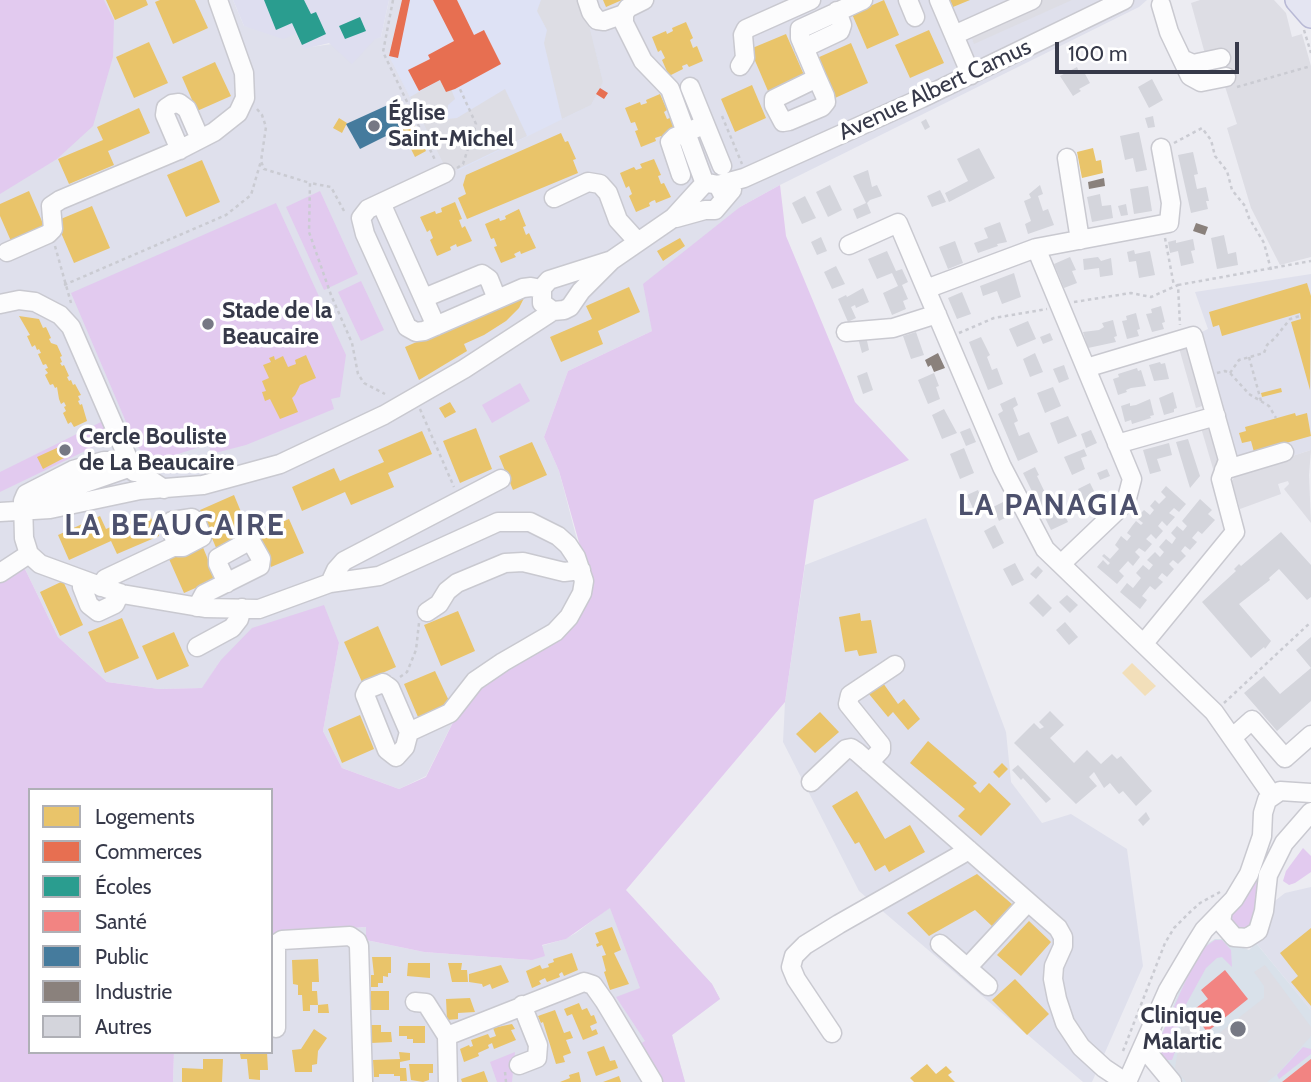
<!DOCTYPE html>
<meta charset="utf-8">
<style>
body{margin:0}
#map{position:relative;width:1311px;height:1082px;overflow:hidden;background:#ececf2;font-family:Cabin,sans-serif}
canvas{display:block}
.legend{position:absolute;left:28px;top:788px;width:245px;height:266px;box-sizing:border-box;background:#fff;border:2px solid #afb0b6;margin:0;padding:9px 12px;list-style:none;font-size:21px;color:#363949}
.legend li{display:flex;align-items:center;gap:14px;height:35px}
.legend b{width:35px;border:2px solid #afb0b6}
.scale{position:absolute;left:1055px;top:42px;width:184px;height:32px;box-sizing:border-box;border:4px solid #363949;border-top:0;padding-left:9px;font-size:21px;line-height:24px;white-space:nowrap;color:#363949;-webkit-text-stroke:5px #fff;paint-order:stroke}
</style>
<div id="map">
<canvas width="1311" height="1082"></canvas>
<ul class="legend">
<li><b style="height:19px;background:#e9c46a"></b>Logements</li>
<li><b style="height:19px;background:#e76f51"></b>Commerces</li>
<li><b style="height:19px;background:#2a9d8f"></b>Écoles</li>
<li><b style="height:19px;background:#f28482"></b>Santé</li>
<li><b style="height:19px;background:#457b9d"></b>Public</li>
<li><b style="height:19px;background:#8a817c"></b>Industrie</li>
<li><b style="height:19px;background:#d4d5dc"></b>Autres</li>
</ul>
<div class="scale">100 m</div>
</div>
<script>
const ctx = document.querySelector('canvas').getContext('2d');
ctx.lineJoin = 'round';
function paint(path, color) { ctx.fillStyle = color; ctx.fill(path, 'evenodd'); }
const toPath = rows => new Path2D(rows.map(r => 'M' + r).join(''));
function trace(path, color, width, dash) { ctx.strokeStyle = color; ctx.lineWidth = width; ctx.lineCap = dash ? 'butt' : 'round'; ctx.setLineDash(dash || []); ctx.stroke(path); }
function write(font, color, halo, rows, align = 'center') {
  ctx.font = font + ' Cabin,sans-serif'; ctx.lineWidth = 7; ctx.setLineDash([]); ctx.textBaseline = 'middle'; ctx.strokeStyle = halo; ctx.fillStyle = color; for (const [text, x, y, turn = 0] of rows) {
    ctx.save(); ctx.translate(x, y); ctx.rotate((+turn || 0) * Math.PI / 180); ctx.textAlign = isNaN(turn) ? turn : align; if (halo) ctx.strokeText(text, 0, 0); ctx.fillText(text, 0, 0); ctx.restore();
  }
}
const residential = toPath([
 [0,0,233,0,244,26,296,34,304,48,381,37,389,0,402,0,389,56,583,0,1147,0,1139,7,780,185,740,207,652,331,568,371,544,437,559,471,591,593,467,694,426,776,399,789,342,768,323,731,339,643,220,661,203,688,159,689,107,682,58,637,24,567,0,583],
 [1311,274,1311,450,1221,479,1193,336,1208,329,1195,292],
 [926,518,1006,732,1011,782,1042,823,1071,814,1127,849,1143,966,1092,1082,1083,1082,859,891,783,742,785,702,805,565],
 [1311,887,1311,1010,1252,938,1264,911,1276,900,1285,893],
 [626,891,712,984,720,999,672,1035,685,1082,173,1082,174,1052,271,1052,271,934,367,927,366,940,424,952,532,960,541,946,565,939,576,933,614,904]
]);
const commercial = toPath([
 [402,0,583,0,603,82,591,105,459,170,445,167,389,56]
]);
const education = toPath([
 [233,0,389,0,381,37,375,39,352,64,329,43,304,49,296,34,283,39,244,26]
]);
const medical = toPath([
 [1215,939,1222,939,1249,950,1256,943,1311,1010,1311,1082,1183,1082,1156,1048,1190,964,1204,946]
]);
const green = toPath([
 [0,0,104,0,114,20,113,57,93,126,57,159,0,194],
 [780,185,786,236,855,402,909,460,814,500,785,702,626,890,712,984,720,999,672,1035,685,1082,659,1082,637,1046,645,1041,616,997,640,988,610,908,566,939,542,945,545,956,532,960,424,952,366,940,366,927,271,934,271,790,30,790,30,1052,174,1052,173,1082,0,1082,0,583,24,567,58,637,107,682,159,689,202,688,220,661,252,628,324,605,339,643,323,731,342,768,399,789,426,777,467,694,576,622,584,560,559,471,544,437,568,371,652,331,643,284,740,207],
 [320,191,358,274,324,290,286,207],
 [276,203,346,355,340,397,331,399,334,409,246,445,211,454,209,444,175,455,157,458,143,453,135,443,71,293],
 [361,281,384,330,361,341,338,292],
 [520,383,530,401,492,423,482,405],
 [105,420,112,438,0,492,0,472],
 [1303,848,1311,856,1311,872,1295,883,1289,885,1283,881,1286,871],
 [1258,864,1267,867,1259,913,1248,931,1239,931,1227,918],
 [1215,940,1222,940,1231,950,1232,967,1222,957,1217,958,1206,968,1178,1019,1176,1049,1172,1060,1166,1060,1156,1048,1192,966,1205,947],
 [1303,1047,1311,1049,1311,1054,1279,1079,1277,1075],
 [515,1052,512,1082,497,1082,490,1062]
]);
const parking = toPath([
 [541,0,583,0,603,82,591,105,562,119,544,43,547,30,537,11],
 [1043,0,1072,0,974,44,969,30],
 [1200,0,1274,0,1286,13,1292,37,1302,34,1311,66,1311,257,1280,265,1251,208,1227,128,1237,124,1214,52,1205,54,1191,3],
 [440,80,451,89,455,99,448,105,447,119,457,118,505,89,527,136,456,170,445,167,410,97],
 [1193,336,1212,403,1196,408,1177,341],
 [1216,416,1220,460,1214,472,1199,421],
 [1311,450,1309,475,1311,523,1284,489,1289,484,1288,481,1278,484,1281,494,1240,509,1232,481,1236,474],
 [1265,965,1311,1027,1311,1036,1277,1074,1267,1082,1186,1082,1175,1068,1183,1018,1188,1015,1209,1041,1264,998,1264,986,1254,972]
]);
const water = toPath([
 [1132,663,1156,686,1145,696,1122,673]
]);
const homes = toPath([
 [106,0,146,0,148,5,115,20],
 [160,0,195,0,208,28,173,44,155,2],
 [603,0,622,0,606,7],
 [884,0,899,35,867,49,852,14],
 [950,0,970,0,953,7],
 [686,22,693,38,690,40,693,48,697,46,703,61,689,67,687,64,682,66,683,69,669,76,662,60,665,58,661,50,658,52,652,37,666,31,667,34,673,31,672,28],
 [929,30,944,63,910,78,895,45],
 [786,34,804,75,768,91,750,49],
 [149,42,168,83,134,98,116,57],
 [851,43,868,83,835,98,817,58],
 [215,62,231,96,197,111,182,77],
 [752,85,766,118,735,132,721,99],
 [660,94,667,110,664,112,667,119,670,118,676,133,662,139,661,136,655,138,656,141,641,147,635,131,638,130,635,122,631,123,625,108,640,102,641,105,647,103,646,100],
 [139,108,150,133,108,151,114,165,69,184,58,159,103,140,97,127],
 [339,118,347,123,342,133,333,128],
 [413,123,426,151,415,157,401,129],
 [561,133,565,142,568,141,576,159,573,160,578,173,467,219,458,198,466,194,463,185,466,175],
 [1093,148,1096,161,1101,160,1103,173,1082,178,1077,152],
 [654,159,661,175,658,176,661,184,664,183,671,197,656,203,655,200,652,201,649,203,650,206,636,212,629,196,632,194,629,186,626,188,620,173,634,167,636,170,642,168,640,164],
 [202,160,220,202,186,217,167,175],
 [29,191,44,226,11,241,0,216,0,204],
 [455,202,462,219,459,220,462,228,465,226,472,241,457,247,456,244,450,247,451,250,437,256,430,240,433,238,430,230,427,232,420,217,435,211,436,214,442,212,441,208],
 [92,206,110,248,74,263,56,221],
 [519,209,526,226,523,227,526,235,529,233,536,248,521,254,520,251,514,254,516,257,501,263,494,247,497,246,494,238,491,239,485,224,499,218,500,221,506,219,505,216],
 [680,238,685,246,663,261,657,251],
 [1307,283,1311,296,1310,390,1291,322,1301,319,1300,313,1222,336,1219,325,1213,327,1209,312],
 [629,287,640,312,598,331,603,344,561,362,550,337,592,319,586,306],
 [523,296,524,298,519,308,506,321,484,335,464,344,467,351,419,380,405,347],
 [19,316,39,319,43,328,46,327,51,338,49,339,51,343,57,345,62,356,60,357,62,362,60,363,62,366,64,365,69,376,67,377,69,381,71,380,73,385,75,384,81,395,78,396,80,400,78,401,80,405,82,404,87,421,74,427,71,422,68,424,63,413,66,411,64,407,66,406,64,402,61,404,59,399,57,387,55,388,53,384,50,385,45,375,48,373,45,369,48,368,46,364,43,365,38,354,41,353,39,349,37,350,35,345,32,347,27,336,30,335],
 [306,355,316,378,300,385,295,395,292,398,298,412,280,419,270,399,265,401,262,392,266,391,262,381,269,378,263,365,271,362,269,358,274,356,275,360,283,356,288,367,296,364,295,360],
 [1281,388,1282,392,1262,397,1261,393],
 [450,402,456,412,445,418,439,408],
 [1295,413,1296,416,1307,413,1311,436,1254,452,1251,441,1242,443,1239,433,1246,431,1245,427],
 [476,428,492,469,460,483,443,441],
 [422,431,432,454,388,473,394,487,351,505,345,492,302,511,292,487,334,468,340,481,351,476,384,462,378,450],
 [532,442,547,475,513,490,499,456],
 [59,447,64,458,43,469,37,457],
 [234,495,251,536,217,550,200,510],
 [148,511,159,536,117,554,111,541,69,560,58,535,100,516,106,529],
 [289,519,304,553,271,567,256,533],
 [202,545,216,579,184,593,169,559],
 [63,581,83,625,60,636,40,592],
 [458,611,475,651,441,666,424,625],
 [860,613,861,621,871,620,877,653,859,656,857,650,845,652,839,617],
 [122,618,139,658,105,673,88,632],
 [378,626,396,667,362,682,344,642],
 [174,632,189,666,157,680,142,646],
 [435,671,450,703,418,717,404,684],
 [883,683,898,704,904,699,920,719,908,730,893,712,888,717,869,694],
 [820,712,839,732,815,753,796,734],
 [360,715,374,749,342,763,328,729],
 [928,741,977,783,973,786,980,793,989,783,1011,804,981,836,958,816,965,809,910,763],
 [1002,763,1008,769,999,778,993,772],
 [857,791,885,839,910,825,925,852,889,872,885,865,875,871,859,842,855,844,832,806],
 [977,874,1013,905,993,927,975,910,929,936,907,913],
 [1029,921,1051,942,1021,976,997,955],
 [612,927,621,950,614,953,629,984,610,990,604,972,606,971,602,956,606,955,602,945,597,947,596,944,599,943,595,933],
 [1311,928,1311,1006,1291,982,1298,976,1280,953],
 [572,953,578,970,564,976,562,972,559,974,560,977,547,982,545,978,539,981,541,984,532,988,526,971,540,965,542,969,549,967,548,964,554,962,553,959],
 [372,957,391,957,391,973,388,973,388,977,383,976,383,983,378,983,378,987,371,987,371,975,374,975],
 [318,959,319,982,312,982,312,991,317,991,318,1005,310,1005,310,1011,303,1011,302,995,298,995,298,985,293,984,292,960],
 [408,963,430,963,430,978,407,976],
 [448,963,462,963,461,970,467,970,468,982,452,982],
 [501,965,509,982,492,989,490,984,483,987,482,984,469,982,469,974],
 [1015,979,1049,1014,1027,1035,992,1000],
 [371,991,389,991,389,1010,371,1010],
 [470,998,475,1012,458,1013,458,1019,447,1020,446,999],
 [579,1003,582,1010,587,1008,591,1016,594,1015,597,1023,590,1026,592,1031,596,1029,598,1034,583,1040,572,1014,567,1016,564,1009],
 [328,1004,329,1013,318,1013,318,1005],
 [555,1010,564,1033,570,1031,573,1038,566,1040,571,1053,563,1056,565,1062,556,1064,543,1022,541,1023,538,1016],
 [512,1024,515,1029,511,1030,516,1040,494,1049,492,1043,488,1045,489,1048,478,1053,479,1056,464,1062,460,1049,469,1045,470,1047,473,1046,471,1040,488,1034,490,1038,496,1036,493,1028],
 [370,1025,381,1025,381,1032,391,1032,392,1042,371,1043],
 [399,1026,425,1026,425,1043,413,1043,413,1039,407,1039,407,1036,399,1036],
 [314,1029,327,1038,318,1051,317,1064,312,1065,312,1072,295,1072,292,1050,301,1049],
 [604,1046,610,1061,615,1060,618,1068,596,1076,587,1052],
 [251,1052,267,1052,268,1070,260,1070,260,1080,249,1079,247,1059,241,1059,240,1054,251,1054],
 [399,1052,410,1053,410,1060,400,1062,400,1068,406,1068,407,1081,400,1081,400,1076,394,1076,394,1074,379,1074,379,1077,374,1077,373,1060,400,1059],
 [203,1059,223,1059,222,1082,182,1082,182,1068,203,1069],
 [409,1064,433,1064,433,1073,429,1073,429,1080,423,1082,411,1080],
 [927,1064,936,1074,946,1066,952,1072,948,1075,955,1082,914,1082,910,1078],
 [484,1071,488,1082,462,1082,461,1079],
 [579,1072,581,1082,560,1082,570,1078,569,1075],
 [619,1076,621,1082,603,1082]
]);
const shops = toPath([
 [402,0,410,0,398,58,389,56],
 [433,0,457,0,474,35,484,30,501,64,455,89,446,92,440,80,419,91,408,70,430,59,428,55,454,41],
 [600,88,608,93,604,99,596,94]
]);
const schools = toPath([
 [264,0,304,0,311,14,316,12,326,34,302,45,292,23,276,30],
 [360,17,366,31,345,39,339,26]
]);
const health = toPath([
 [1225,970,1248,999,1207,1032,1192,1011,1208,999,1201,990],
 [1311,1059,1311,1082,1282,1082]
]);
const public = toPath([
 [390,104,400,129,360,149,346,124]
]);
const industry = toPath([
 [1104,178,1105,186,1089,189,1088,182],
 [1196,223,1208,227,1205,235,1193,231],
 [938,353,945,368,934,372,931,365,928,367,925,360]
]);
const building = toPath([
 [1077,67,1080,74,1084,72,1090,83,1079,89,1081,91,1073,96,1060,76],
 [1152,79,1163,100,1149,108,1138,87],
 [1153,116,1155,127,1148,128,1145,118],
 [926,119,930,127,925,130,921,122],
 [1139,132,1147,170,1136,172,1133,158,1125,160,1120,136],
 [979,148,995,178,949,202,945,193,968,181,957,159],
 [1193,152,1198,174,1194,175,1197,189,1206,187,1209,201,1206,201,1208,209,1191,213,1178,155],
 [868,170,872,187,877,185,882,196,870,200,867,203,871,213,857,219,853,209,866,203,853,176],
 [830,185,842,210,828,217,816,192],
 [1040,185,1043,194,1038,196,1043,211,1048,209,1054,225,1028,234,1025,224,1031,221,1024,201,1031,198,1029,194],
 [1148,186,1152,211,1134,214,1130,189],
 [940,190,946,202,932,207,927,196],
 [1100,194,1102,206,1111,205,1113,218,1092,222,1087,197],
 [805,196,816,218,802,224,792,203],
 [1126,204,1128,215,1121,216,1118,206],
 [1000,222,1007,242,997,244,998,246,978,253,974,243,988,238,984,228],
 [1224,235,1228,254,1236,252,1238,265,1217,269,1211,238],
 [821,237,827,251,817,255,811,242],
 [1193,239,1195,250,1191,251,1194,263,1181,266,1178,251,1170,253,1168,242,1176,240,1176,243],
 [955,241,963,263,948,269,939,247],
 [1134,250,1135,254,1150,251,1155,275,1139,278,1136,261,1129,262,1127,252],
 [887,251,896,271,902,269,908,282,902,285,908,299,903,301,906,309,892,315,883,293,898,286,892,273,877,279,868,259],
 [1070,257,1076,270,1072,271,1077,283,1064,288,1054,264],
 [1098,257,1101,261,1111,258,1113,275,1100,277,1099,268,1084,270,1083,259],
 [836,266,845,284,832,289,824,272],
 [1014,273,1021,297,1002,304,997,291,983,296,980,286],
 [863,288,869,302,856,308,855,305,851,307,856,318,848,322,838,299,846,295,847,297],
 [962,292,971,314,957,319,948,298],
 [1161,306,1165,322,1162,323,1164,329,1152,332,1146,314,1152,313,1151,309],
 [1136,313,1140,329,1137,330,1139,336,1127,339,1122,321,1127,320,1126,316],
 [1113,320,1117,336,1114,337,1116,342,1088,348,1083,332,1099,330,1104,327,1102,323],
 [1028,321,1036,339,1017,347,1009,329],
 [916,332,924,355,911,359,903,336],
 [1050,333,1053,340,1043,344,1040,337],
 [866,336,869,350,862,353,858,338],
 [981,337,990,355,987,357,992,370,997,368,1003,384,988,390,969,342],
 [1035,353,1043,372,1030,377,1023,359],
 [1160,362,1161,364,1165,363,1169,379,1154,381,1149,365],
 [1064,365,1069,379,1059,383,1053,369],
 [1137,368,1138,371,1141,370,1146,386,1131,388,1126,390,1127,392,1118,395,1113,379,1119,377,1118,374],
 [867,372,873,390,863,394,857,376],
 [934,373,939,386,936,387,940,399,928,404,918,380],
 [1053,387,1061,406,1045,413,1037,393],
 [1173,392,1177,408,1174,409,1174,412,1164,415,1159,398],
 [1015,397,1018,405,1013,408,1018,421,1014,423,1019,436,1029,432,1038,452,1018,461,998,414,1003,411,1000,404],
 [1150,399,1154,415,1150,416,1151,418,1132,424,1131,420,1125,422,1121,406,1130,403,1130,406,1136,405],
 [944,409,957,433,942,439,932,415],
 [1068,416,1077,436,1058,444,1050,423],
 [970,428,976,442,966,446,960,432],
 [1091,430,1097,443,1086,448,1081,434],
 [1188,439,1200,476,1190,488,1176,442],
 [1169,443,1172,455,1157,459,1161,471,1150,474,1143,450],
 [964,448,974,473,960,479,950,454],
 [1084,449,1087,456,1081,458,1085,469,1072,475,1064,457],
 [1035,467,1039,475,1037,476,1050,503,1057,499,1068,522,1051,530,1023,473],
 [1107,469,1110,476,1100,480,1097,473],
 [1090,483,1100,503,1088,509,1078,489],
 [1166,486,1186,504,1179,512,1174,508,1169,513,1175,517,1167,526,1162,521,1158,526,1163,531,1156,539,1151,534,1146,539,1152,544,1145,552,1139,548,1135,552,1140,557,1133,566,1128,561,1119,571,1124,576,1117,584,1097,567,1103,560,1108,565,1110,563,1102,556,1104,554,1110,559,1119,549,1115,545,1121,536,1127,541,1131,536,1127,533,1132,526,1136,521,1141,525,1143,523,1138,519,1142,512,1144,510,1150,515,1154,510,1150,506,1155,500,1159,504,1166,497,1161,492],
 [978,490,987,510,976,515,967,495],
 [1200,499,1212,510,1208,514,1215,520,1202,534,1198,531,1192,538,1197,542,1190,550,1185,546,1181,551,1186,556,1178,564,1173,560,1169,564,1174,569,1167,577,1162,573,1158,578,1163,582,1155,590,1150,586,1142,596,1147,600,1140,609,1120,592,1127,583,1133,588,1141,578,1136,573,1143,565,1149,570,1153,565,1147,560,1155,552,1160,557,1164,552,1159,547,1166,539,1172,544,1176,538,1171,533,1177,526,1183,531,1187,526,1182,521],
 [1003,502,1009,516,999,521,993,507],
 [995,525,1004,543,993,549,984,531],
 [1281,532,1311,565,1311,597,1307,600,1279,569,1269,578,1270,580,1239,604,1271,641,1265,649,1264,647,1251,658,1202,602,1236,571,1234,569,1239,564,1241,566],
 [1015,563,1024,580,1012,586,1003,569],
 [1038,566,1043,571,1036,579,1030,574],
 [1038,594,1052,608,1043,617,1029,603],
 [1067,595,1078,605,1070,613,1059,602],
 [1065,622,1078,637,1069,645,1056,630],
 [1311,637,1311,701,1277,731,1244,693,1264,676,1280,694,1311,668,1296,650],
 [1050,711,1064,725,1050,738,1074,763,1087,750,1101,764,1112,754,1117,759,1121,756,1152,791,1136,806,1123,791,1119,794,1110,783,1104,788,1094,772,1089,777,1097,786,1076,804,1014,743,1034,723,1040,729,1044,727,1039,722],
 [1018,765,1051,799,1046,803,1023,778,1021,780,1012,770],
 [1146,812,1150,819,1143,826,1138,820]
]);
const path = toPath([
 [393,0,383,52,436,162],
 [1304,30,1311,53],
 [1237,87,1311,66],
 [257,109,262,115,266,127,261,161,264,169,310,183],
 [722,116,742,164],
 [1174,143,1202,128,1211,140,1215,156,1227,171,1232,190,1245,206,1249,218,1264,243,1271,270],
 [457,168,463,164,476,124,459,87],
 [344,211,331,187,310,183,309,232,331,295,352,343,358,374,364,383,385,394],
 [1165,238,1174,286],
 [55,246,71,303],
 [64,285,226,215,251,195,261,161],
 [1178,285,1311,261],
 [1074,302,1131,293,1151,297,1178,285,1180,325],
 [959,333,994,318,1047,309],
 [1249,357,1261,401],
 [1217,373,1225,371,1230,373,1249,394,1269,406,1276,418],
 [1230,373,1239,360,1264,353,1267,345,1275,338,1290,319,1300,316],
 [420,409,454,487],
 [400,677,407,672,416,650,419,623],
 [1224,703,1311,622],
 [1123,1051,1165,943,1174,928,1189,913,1200,903,1220,892],
 [505,1072,506,1082]
]);
const minor = toPath([
 [587,0,591,12,597,20,604,21,624,14],
 [644,0,628,8,624,14,624,23,643,61,670,89,705,184],
 [908,0,915,17],
 [939,0,971,75],
 [1161,5,1169,32,1190,76,1201,82,1226,77],
 [954,35,1032,0],
 [804,48,840,31,842,25,837,11],
 [1182,59,1193,64,1221,58],
 [740,66,745,58,743,35,746,29,811,0],
 [817,78,774,99,774,105,783,122,789,121,822,107,826,102,825,96,817,78,800,38,800,29,863,0],
 [690,87,722,166],
 [180,150,165,115,166,108,172,104,179,103,187,109,200,139],
 [1067,158,1080,240],
 [445,173,368,209,361,218,365,234,407,327,416,332,424,331,523,288,531,287,541,289],
 [681,175,670,142,675,137,699,127],
 [718,185,744,178,922,98,1124,0],
 [554,198,588,182,600,184,608,193,618,220,638,242],
 [381,203,436,326],
 [676,218,705,210,715,210,732,190],
 [849,245,898,223,926,289],
 [1036,248,1169,223,1171,203,1161,148],
 [7,252,48,234,53,229,51,206,60,200,179,150,214,132,238,113,245,98,244,73,218,0],
 [612,260,549,280,542,288,542,303,553,311,564,310,570,307,581,291,612,260,673,218,703,185,708,183,718,185,724,197],
 [424,298,482,274,489,279,497,299],
 [0,304,19,300,35,302,60,315,71,327,134,472],
 [846,332,893,328,937,314],
 [1086,368,1193,336,1228,460,1221,479,1235,532,1144,643],
 [1117,444,1216,416],
 [1224,470,1284,452],
 [164,489,131,467,118,461,104,461,73,470,26,494,23,501,24,538,29,554,40,564,122,594,205,608,259,609,330,583,379,576,498,522,530,522,558,536,568,545,576,557,584,581,582,593,569,617,555,632,503,662,475,681,450,713,409,732],
 [27,507,65,490,131,467],
 [0,512,50,509,140,490,203,485,280,464,384,415,464,369,553,311],
 [192,518,196,521,202,537,183,547,178,547,169,525,172,521,192,518],
 [1061,564,1126,502,1132,479,1036,248,926,289,1002,467,1045,549,1214,712,1272,795],
 [0,573,29,554],
 [83,581,82,587,89,605,98,612,115,604,120,593],
 [330,583,336,570,344,561,501,479],
 [101,587,105,579,177,545],
 [197,607,204,594,260,566,261,559,252,543,247,542,218,558,218,564,227,583],
 [427,612,439,604,447,591,457,583,505,563,523,562,564,572,581,570],
 [197,647,232,628,239,619,242,608],
 [383,683,390,688,409,732,405,747,396,757,387,750,365,695,368,689,383,683],
 [1233,737,1252,720,1285,758,1311,735],
 [869,763,881,750,881,745,848,704,850,695,895,665],
 [811,782,846,749,851,748,857,752,1058,928,1063,937,1063,946,1054,966,1053,979,1057,999,1065,1023,1081,1047,1104,1068,1125,1082],
 [1223,910,1221,922,1234,937,1247,938,1258,931,1264,911,1268,875,1284,843,1311,812],
 [940,944,988,986],
 [967,968,1028,902],
 [415,1002,426,1003,447,1036],
 [276,1028,276,944,282,940,350,936,357,941,359,946,363,1082],
 [832,1033,796,979,791,967,794,956,805,945,839,924,969,850],
 [1143,1047,1172,1082],
 [519,1065,537,1058,538,1045,522,1005],
 [448,1082,447,1036,584,982,593,985,605,1002,653,1082],
 [1127,1082,1168,990,1194,946,1204,930,1234,899,1249,874,1262,836,1263,813,1267,800,1280,791,1311,793]
]);
const major = toPath([
 [1297,0,1311,16]
]);
const markers = [
 [374,126,7,"#767884"],
 [208,324,7,"#767884"],
 [65,450,7,"#767884"],
 [1238,1029,9,"#767884"]
];
const streetNames = [
 ["Avenue Albert Camus",935,90,-25]
];
const poiNames = [
 ["Église",388,113],
 ["Saint-Michel",388,139],
 ["Stade de la",222,311],
 ["Beaucaire",222,337],
 ["Cercle Bouliste",79,437],
 ["de La Beaucaire",79,463],
 ["Clinique",1222,1016,"right"],
 ["Malartic",1222,1042,"right"]
];
const districtNames = [
 ["LA PANAGIA",1049,506],
 ["LA BEAUCAIRE",175,526]
];
paint(residential, '#dfe0ec');
paint(commercial, '#dee2f5');
paint(education, '#dedef0');
paint(medical, '#d9e1ea');
paint(green, '#e2caef');
paint(parking, '#dddde4');
paint(water, '#f2dfba');
paint(homes, '#e9c46a');
paint(shops, '#e76f51');
paint(schools, '#2a9d8f');
paint(health, '#f28482');
paint(public, '#457b9d');
paint(industry, '#8a817c');
paint(building, '#d4d5dc');
trace(minor, '#c9c9d0', 21);
trace(major, '#b8b9d5', 26);
trace(path, '#cacbd2', 2.5, [3.5, 3.5]);
trace(minor, '#fcfcfd', 18);
trace(major, '#e4e5f2', 23);
for (const [x, y, r, color] of markers) { const dot = new Path2D(); dot.arc(x, y, r, 0, 2 * Math.PI); ctx.fillStyle = color; ctx.fill(dot); trace(dot, '#fff', 2.5); }
write('23px', '#363949', '#fff', streetNames);
write('bold 23px', '#363949', '#fff', poiNames, 'left');
ctx.letterSpacing = '2px';
write('bold 30px', '#4d516d', '#fff', districtNames);
ctx.letterSpacing = '0px';
</script>
